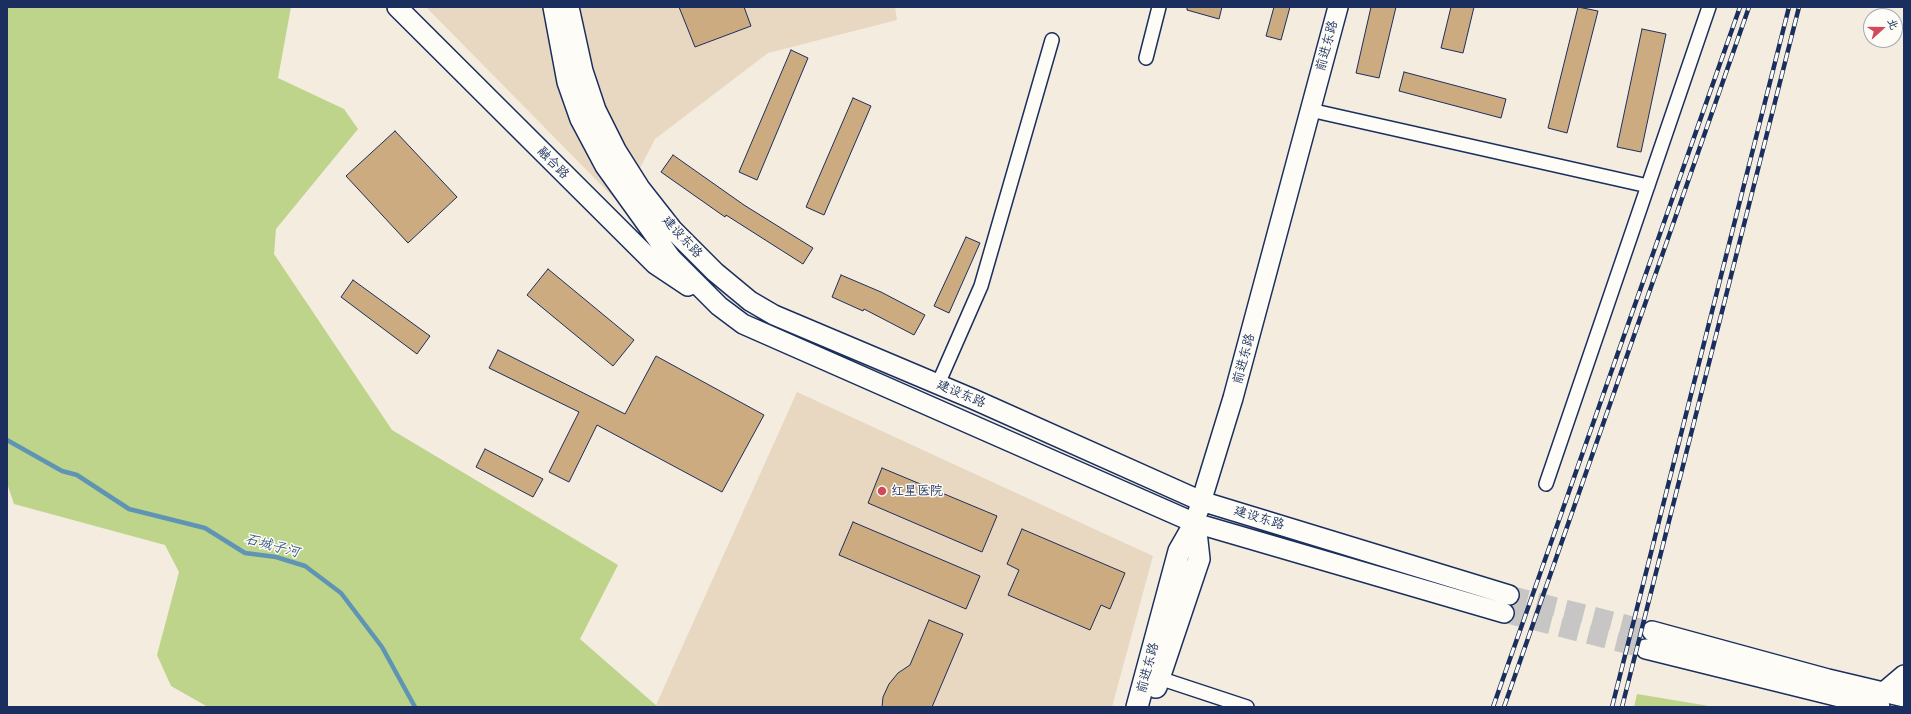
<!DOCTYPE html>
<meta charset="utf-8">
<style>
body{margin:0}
#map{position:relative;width:1911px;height:714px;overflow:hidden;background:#f3ecdf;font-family:"Playpen Sans","LXGW WenKai TC",sans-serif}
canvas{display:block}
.frame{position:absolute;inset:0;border:8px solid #1b2f5e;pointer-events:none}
.north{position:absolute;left:1863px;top:8px;width:40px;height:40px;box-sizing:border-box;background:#fdfcf7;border:1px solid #a3aaba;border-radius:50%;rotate:69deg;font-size:11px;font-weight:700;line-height:16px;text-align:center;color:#1b2f5e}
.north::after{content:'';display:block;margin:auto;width:14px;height:18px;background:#d1495b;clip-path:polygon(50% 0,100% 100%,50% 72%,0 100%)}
</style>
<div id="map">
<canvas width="1911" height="714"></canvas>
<div class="frame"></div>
<div class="north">北</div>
</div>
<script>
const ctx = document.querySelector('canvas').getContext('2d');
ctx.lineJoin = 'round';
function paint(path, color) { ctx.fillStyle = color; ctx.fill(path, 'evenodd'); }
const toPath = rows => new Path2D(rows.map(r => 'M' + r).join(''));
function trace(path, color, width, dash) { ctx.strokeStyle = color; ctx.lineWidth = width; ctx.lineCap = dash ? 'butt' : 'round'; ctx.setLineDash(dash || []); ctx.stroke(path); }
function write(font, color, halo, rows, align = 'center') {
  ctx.font = font + ' "Playpen Sans","LXGW WenKai TC",sans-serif'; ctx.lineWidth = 3; ctx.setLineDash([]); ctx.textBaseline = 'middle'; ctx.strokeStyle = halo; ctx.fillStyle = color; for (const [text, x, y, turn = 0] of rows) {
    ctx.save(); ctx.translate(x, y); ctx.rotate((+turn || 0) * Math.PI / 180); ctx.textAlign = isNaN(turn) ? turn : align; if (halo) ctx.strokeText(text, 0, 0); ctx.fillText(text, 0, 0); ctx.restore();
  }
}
const built = toPath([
 [426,7,895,7,897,20,768,53,655,139,621,205],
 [797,392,1153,556,1112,707,658,707,656,705]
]);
const green = toPath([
 [7,7,291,7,278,78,344,109,358,129,276,229,274,254,392,430,618,565,580,639,658,707,208,707,171,686,157,655,179,572,165,545,14,504,7,483],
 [1637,694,1715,707,1634,707]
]);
const stream = toPath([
 [7,440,62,471,77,475,129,509,205,528,245,553,276,557,305,566,341,593,382,647,415,707]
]);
const building = toPath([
 [679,7,744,7,751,26,695,47,679,7],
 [1187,7,1222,7,1219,19,1187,10,1187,7],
 [1274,7,1290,7,1281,40,1266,36,1274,7],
 [1371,7,1396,7,1379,78,1356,73,1371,7],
 [1451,7,1474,7,1463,53,1441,48,1451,7],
 [1578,7,1598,11,1567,133,1548,128,1578,7],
 [1642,29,1666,34,1641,152,1617,147,1642,29],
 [791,50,808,58,757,180,739,172,791,50],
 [1404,72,1506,99,1501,118,1399,91,1404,72],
 [853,98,871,106,824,215,806,207,853,98],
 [395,131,457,197,408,243,346,176,395,131],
 [673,155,744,205,813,248,803,264,726,215,725,217,661,172,673,155],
 [966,237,980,243,949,313,934,306,966,237],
 [548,269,634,340,613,366,527,295,548,269],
 [841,275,881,292,925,315,914,335,864,309,863,311,832,297,841,275],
 [353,280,430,336,417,354,341,297,353,280],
 [498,350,625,414,656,356,764,415,722,492,597,425,569,482,549,472,579,412,489,368,498,350],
 [485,449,543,479,533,497,476,467,485,449],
 [882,468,997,516,982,552,868,503,882,468],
 [853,522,980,576,966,609,839,555,853,522],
 [1022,529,1125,573,1110,609,1101,605,1090,630,1008,595,1019,570,1007,564,1022,529],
 [929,620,963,634,932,707,882,707,883,697,889,684,898,673,910,665,929,620]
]);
const secondaryTunnel = toPath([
 [1509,595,1652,631],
 [1504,613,1646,649]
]);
const street = toPath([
 [1146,58,1159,7],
 [1310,110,1648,186],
 [938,384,981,286,1052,40],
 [1546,484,1709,7],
 [1159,678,1247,707]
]);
const secondary = toPath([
 [397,7,655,264,688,286],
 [553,7,567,82,580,119,605,166,671,258,719,306,743,324,1195,523,1504,613],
 [569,7,583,71,596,110,616,150,640,188,673,230,715,272,750,301,774,315,973,399,1201,501,1509,595],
 [1198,512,1233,398,1338,7],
 [1652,631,1828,679,1904,697],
 [1646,649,1880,707],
 [1878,697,1904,675]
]);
const primary = toPath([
 [1156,687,1199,559,1195,523],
 [1137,707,1179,551,1195,523]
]);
const rail = toPath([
 [1493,707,1740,7],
 [1504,707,1749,7],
 [1612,707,1789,7],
 [1622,707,1799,7]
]);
const markers = [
 [882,491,5,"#d1495b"]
];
const streetNames = [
 ["前进东路",1327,46,-75],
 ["融合路",553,163,45],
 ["建设东路",682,237,47],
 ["前进东路",1244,359,-75],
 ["建设东路",961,394,23],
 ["建设东路",1259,518,17],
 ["前进东路",1148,668,-75]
];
const poiNames = [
 ["红星医院",891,491]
];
const waterNames = [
 ["石城子河",272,546,15]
];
paint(built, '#e8d8c2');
paint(green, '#bed48a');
trace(stream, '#5f94b4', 4.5);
paint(building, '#cdab80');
trace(building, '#1b2f5e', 1);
trace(secondaryTunnel, '#c8c6c5', 19, [19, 10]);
trace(street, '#1b2f5e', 16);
trace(secondary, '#1b2f5e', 22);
trace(primary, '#1b2f5e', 24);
trace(street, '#fdfcf7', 13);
trace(secondary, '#fdfcf7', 19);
trace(primary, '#fdfcf7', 21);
trace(rail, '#1b2f5e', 4.5);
trace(rail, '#fdfcf7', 3, [9]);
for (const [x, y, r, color] of markers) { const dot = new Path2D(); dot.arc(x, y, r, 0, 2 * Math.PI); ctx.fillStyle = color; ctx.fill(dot); trace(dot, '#fdfcf7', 1.5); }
write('13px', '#1b2f5e', '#fdfcf7', streetNames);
write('13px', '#1b2f5e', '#fdfcf7', poiNames, 'left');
write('italic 14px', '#385982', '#fdfcf7', waterNames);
</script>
